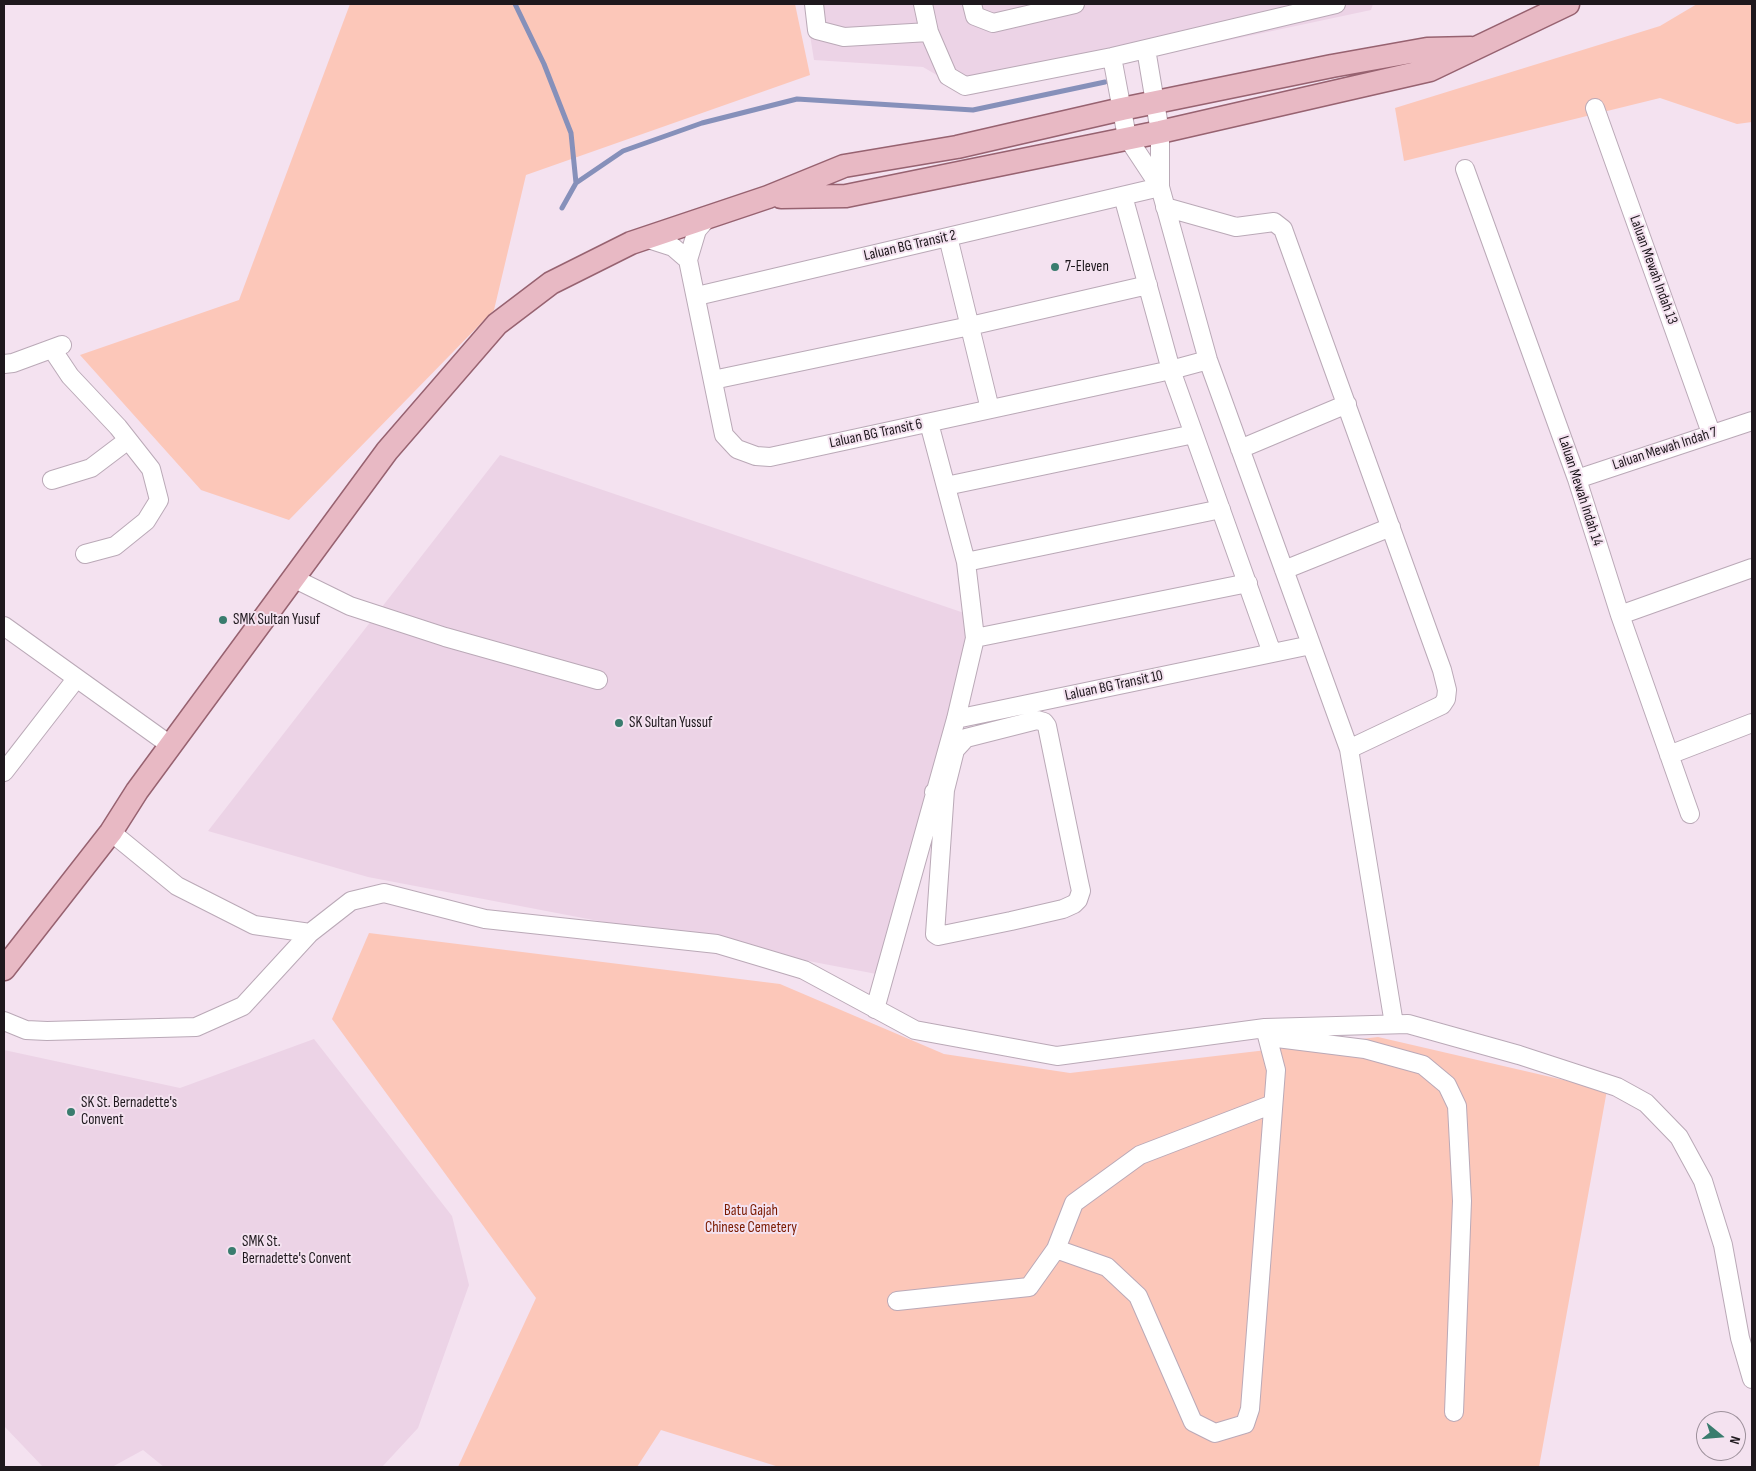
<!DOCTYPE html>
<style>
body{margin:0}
#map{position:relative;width:1756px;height:1471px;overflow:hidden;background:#f4e2f0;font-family:"Sofia Sans Condensed",sans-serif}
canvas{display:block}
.frame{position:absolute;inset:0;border:5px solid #1e181d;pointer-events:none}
.north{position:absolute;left:1696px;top:1411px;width:50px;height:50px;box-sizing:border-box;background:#f4e2f0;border:1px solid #9e919c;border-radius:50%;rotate:107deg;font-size:14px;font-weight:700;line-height:20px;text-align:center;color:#1e181d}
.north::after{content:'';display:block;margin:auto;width:18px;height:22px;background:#397c6e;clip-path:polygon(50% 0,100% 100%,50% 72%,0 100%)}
</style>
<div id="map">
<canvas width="1756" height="1471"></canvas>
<div class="frame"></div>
<div class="north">N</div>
</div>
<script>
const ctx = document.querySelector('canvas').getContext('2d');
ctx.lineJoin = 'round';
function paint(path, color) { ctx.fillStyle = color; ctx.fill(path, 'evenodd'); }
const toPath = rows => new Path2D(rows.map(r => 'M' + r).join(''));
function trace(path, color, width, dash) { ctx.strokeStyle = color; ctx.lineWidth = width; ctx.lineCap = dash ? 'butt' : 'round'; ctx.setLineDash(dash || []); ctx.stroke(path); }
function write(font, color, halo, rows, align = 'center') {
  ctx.font = font + ' "Sofia Sans Condensed",sans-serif'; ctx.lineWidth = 4; ctx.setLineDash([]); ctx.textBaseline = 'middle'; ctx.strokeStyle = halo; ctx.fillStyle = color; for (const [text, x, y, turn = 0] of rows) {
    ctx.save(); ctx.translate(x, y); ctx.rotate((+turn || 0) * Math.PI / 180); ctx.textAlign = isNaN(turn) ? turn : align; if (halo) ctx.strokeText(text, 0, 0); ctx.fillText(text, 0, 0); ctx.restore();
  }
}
const built = toPath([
 [805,4,1373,4,1371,10,971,95,923,67,814,60],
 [500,455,973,616,887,976,368,877,208,831],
 [314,1039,452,1216,469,1285,418,1428,382,1467,164,1467,143,1450,112,1467,43,1467,4,1426,4,1050,180,1088]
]);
const green = toPath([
 [350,4,795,4,810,75,526,175,494,310,289,520,201,490,80,355,239,300],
 [1697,4,1752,4,1752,122,1737,124,1660,98,1404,161,1395,108,1660,26],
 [369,933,780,984,944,1054,1070,1073,1378,1037,1607,1090,1539,1467,779,1467,661,1430,637,1467,458,1467,536,1298,332,1019]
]);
const stream = toPath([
 [515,4,544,64,571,133,576,183,562,208],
 [576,183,623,151,702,123,797,99,973,110,1105,82]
]);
const minor = toPath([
 [814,4,817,30,844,37,929,32],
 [923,4,929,32,948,76,965,86,1112,57,1336,4],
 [972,4,975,16,993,23,1075,4],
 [1146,49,1160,132,1160,187,1208,360,1349,749,1394,1024],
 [1112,57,1127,137,1160,187],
 [1595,108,1711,433],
 [1465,169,1577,479,1620,615,1690,814],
 [1123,196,1171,370,1272,653],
 [1165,207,1236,227,1274,222,1283,229,1442,670,1447,690,1446,699,1442,705,1349,749],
 [710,215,697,230,688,260,724,435,737,449,756,456,770,457,1171,370,1208,360],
 [948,237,990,409],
 [645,238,673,247,688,260],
 [697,296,1160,187],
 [52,349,70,376,118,427,151,469,159,500,146,521,115,546,85,554],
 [4,364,13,363,62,345],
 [713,380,970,326,1148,285],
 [1240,449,1347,404],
 [1577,479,1752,421],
 [52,480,91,468,128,440],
 [946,486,1194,434],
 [966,562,1221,509],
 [1284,570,1391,527],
 [293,578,350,606,445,637,598,680],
 [1620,615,1752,568],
 [4,626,170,745],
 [975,638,1248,583],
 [956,719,1311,645],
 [1669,755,1752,723],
 [4,772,76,679],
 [934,792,945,790,935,934,938,936,1011,921,1063,909,1074,904,1078,900,1081,891,1079,882,1047,726,1044,722,1037,720,966,738,955,750,945,790],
 [111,832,177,886,254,925,310,933,351,901,384,893,485,919,717,944,804,970,915,1030,1057,1056,1265,1028,1408,1024,1519,1055,1617,1087,1646,1103,1679,1137,1703,1181,1723,1245,1740,1338,1752,1379],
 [875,1009,956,719,975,638,966,562,929,423],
 [4,1021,26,1030,47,1031,196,1027,243,1006,310,933],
 [1265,1028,1276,1070,1250,1409,1245,1424,1215,1433,1193,1422,1138,1296,1107,1267,1056,1249,1074,1203,1140,1155,1273,1104],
 [1269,1037,1365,1049,1423,1065,1447,1085,1457,1106,1462,1201,1454,1412],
 [897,1301,1029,1287,1056,1249]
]);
const major = toPath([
 [781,197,846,196,1160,132,1430,70,1568,4],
 [4,969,111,832,137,791,387,451,497,324,551,283,631,243,768,197,844,166,957,147,1122,109,1332,66,1427,49,1471,48]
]);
const markers = [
 [1055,267,5,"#397c6e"],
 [223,620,5,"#397c6e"],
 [619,723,5,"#397c6e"],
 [71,1112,5,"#397c6e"],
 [232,1251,5,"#397c6e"]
];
const streetNames = [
 ["Laluan BG Transit 2",910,246,-13],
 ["Laluan Mewah Indah 13",1653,270,70],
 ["Laluan BG Transit 6",876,434,-12],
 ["Laluan Mewah Indah 7",1665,449,-18],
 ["Laluan Mewah Indah 14",1580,491,72],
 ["Laluan BG Transit 10",1114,686,-12]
];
const poiNames = [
 ["7-Eleven",1065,267],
 ["SMK Sultan Yusuf",233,620],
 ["SK Sultan Yussuf",629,723],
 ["SK St. Bernadette's",81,1103],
 ["Convent",81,1120],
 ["SMK St.",242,1242],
 ["Bernadette's Convent",242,1259]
];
const parkNames = [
 ["Batu Gajah",751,1211],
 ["Chinese Cemetery",751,1228]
];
paint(built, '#ecd3e6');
paint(green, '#fcc7b9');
trace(stream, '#8690ba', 5);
trace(minor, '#baa9b7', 20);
trace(major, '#976270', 25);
trace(minor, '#fff', 18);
trace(major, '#e8b9c4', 22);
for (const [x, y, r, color] of markers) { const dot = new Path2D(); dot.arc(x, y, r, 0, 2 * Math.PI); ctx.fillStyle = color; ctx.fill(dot); trace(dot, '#f4e2f0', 2); }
write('15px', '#1e181d', '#f4e2f0', streetNames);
write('15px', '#1e181d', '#f4e2f0', poiNames, 'left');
write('15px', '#7a1a00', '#f4e2f0', parkNames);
</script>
